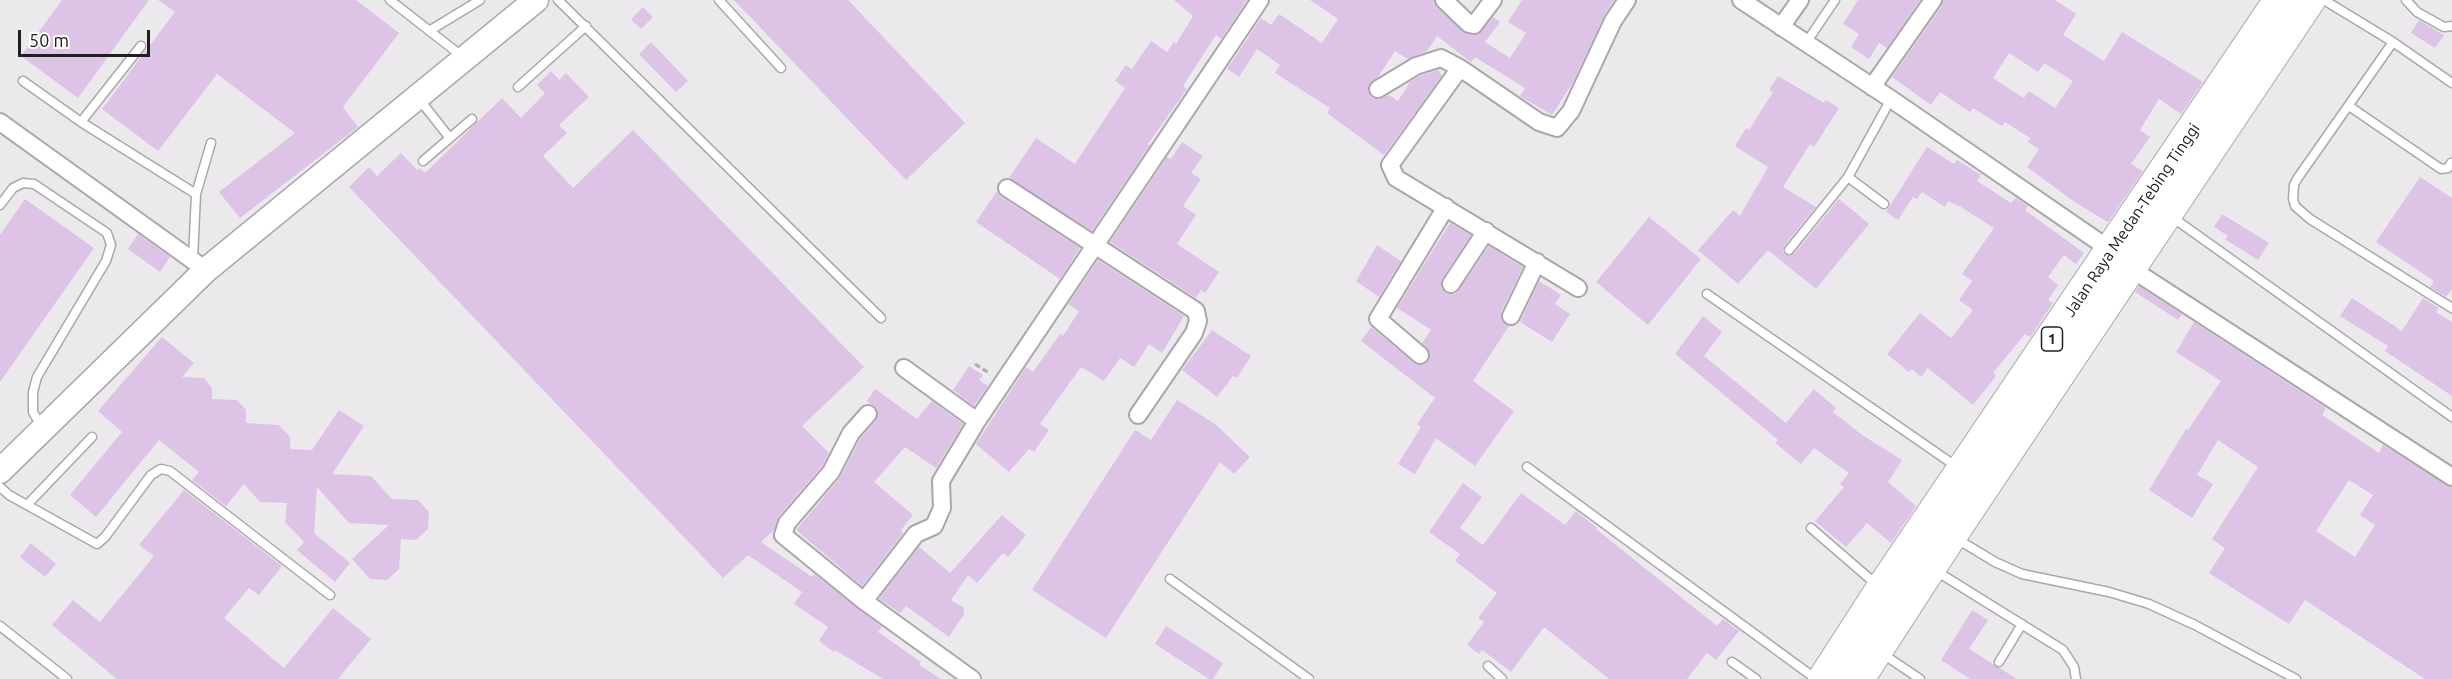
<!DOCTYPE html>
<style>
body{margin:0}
#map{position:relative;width:2452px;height:679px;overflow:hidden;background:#ece9ed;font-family:Ubuntu,sans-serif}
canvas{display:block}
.scale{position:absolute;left:18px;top:30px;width:132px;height:27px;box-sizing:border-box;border:3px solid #212021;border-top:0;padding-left:8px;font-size:18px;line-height:21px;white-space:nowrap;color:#212021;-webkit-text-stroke:4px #fff;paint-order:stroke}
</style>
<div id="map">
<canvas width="2452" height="679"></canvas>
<div class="scale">50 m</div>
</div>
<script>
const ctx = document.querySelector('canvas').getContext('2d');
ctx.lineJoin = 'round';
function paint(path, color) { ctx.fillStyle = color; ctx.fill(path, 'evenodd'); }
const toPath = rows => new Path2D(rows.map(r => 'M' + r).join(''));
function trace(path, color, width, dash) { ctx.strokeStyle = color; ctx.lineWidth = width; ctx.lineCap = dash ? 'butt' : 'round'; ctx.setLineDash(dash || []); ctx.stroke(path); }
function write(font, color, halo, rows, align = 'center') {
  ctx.font = font + ' Ubuntu,sans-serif'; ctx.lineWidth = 6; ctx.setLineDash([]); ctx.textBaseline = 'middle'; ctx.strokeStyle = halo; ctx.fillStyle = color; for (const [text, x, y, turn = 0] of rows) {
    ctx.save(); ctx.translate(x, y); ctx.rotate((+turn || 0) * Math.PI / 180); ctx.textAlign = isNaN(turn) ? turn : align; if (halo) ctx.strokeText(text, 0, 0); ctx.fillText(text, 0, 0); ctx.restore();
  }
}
const building = toPath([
 [62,0,149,0,78,98,21,56],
 [158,0,356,0,399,33,343,107,358,127,240,218,219,192,295,133,217,74,158,151,102,109,175,12],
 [734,0,848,0,965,123,906,180],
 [1174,0,1247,0,1221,39,1216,35,1183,86,1187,89,1148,144,1150,145,1092,231,1009,178,1036,138,1075,164,1125,88,1115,81,1126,65,1132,69,1151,41,1167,52,1174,42,1176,44,1193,16],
 [1310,0,1434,0,1437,8,1467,34,1478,35,1493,17,1500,22,1485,42,1510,58,1526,33,1508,22,1522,0,1614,0,1604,16,1573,82,1552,115,1520,96,1525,88,1475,57,1471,62,1437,36,1427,51,1408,59,1395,51,1378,77,1369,84,1369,94,1373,98,1379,99,1389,95,1398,101,1410,82,1420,76,1438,70,1442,76,1384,155,1327,113,1330,108,1275,73,1280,65,1257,49,1239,77,1227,69,1261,18,1271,25,1279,14,1322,43,1338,19],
 [1858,0,1920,0,1887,48,1879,43,1869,59,1851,47,1859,34,1843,24],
 [1943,0,2055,0,2076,14,2063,35,2104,61,2122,32,2203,82,2181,114,2159,99,2140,130,2150,137,2131,164,2143,171,2108,222,2076,203,2027,167,2039,149,2028,142,2030,138,2005,122,2002,126,1973,108,1970,112,1940,92,1931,105,1892,77,1942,6],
 [2009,53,2038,72,2044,63,2073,81,2055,108,2029,91,2024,98,1993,78],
 [643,7,653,17,641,29,631,19],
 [2419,20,2444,35,2435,48,2411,33],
 [651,42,688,81,676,92,639,54],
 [551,71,559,80,566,73,589,97,559,125,567,133,543,156,573,188,633,130,864,367,802,426,829,453,822,466,779,516,774,530,761,542,812,577,814,574,882,627,878,632,921,662,919,665,941,679,883,679,835,650,834,652,819,641,828,627,794,604,802,592,748,555,723,578,349,187,369,167,377,176,401,153,417,170,420,168,425,173,502,98,521,118,545,93,537,85],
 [1778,76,1824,103,1826,100,1839,108,1814,147,1810,144,1783,187,1816,207,1784,246,1783,253,1789,256,1794,254,1839,199,1869,224,1816,289,1768,250,1738,284,1698,250,1733,210,1740,216,1768,167,1735,146,1746,128,1749,130,1773,92,1769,90],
 [1182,142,1203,156,1191,173,1201,179,1183,206,1196,215,1177,244,1219,272,1205,293,1201,290,1196,298,1110,242,1167,157,1171,159],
 [1927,147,1954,164,1957,160,1981,175,1977,181,2011,203,2016,198,2028,206,2025,210,2084,253,2076,264,2064,255,2048,277,2058,285,2048,300,2053,303,2030,337,2025,334,1993,373,1996,376,1973,405,1928,368,1921,377,1912,369,1909,372,1887,354,1920,313,1951,338,1973,310,1959,300,1972,281,1962,274,1994,228,1961,207,1948,201,1945,207,1922,192,1917,199,1913,197,1898,220,1886,212],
 [2420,177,2452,198,2452,289,2446,297,2430,287,2434,281,2376,242],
 [997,191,1001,197,1080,248,1060,279,976,222],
 [25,199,94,248,0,382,0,235],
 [2222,214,2269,243,2258,260,2225,239,2228,236,2214,227],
 [1649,217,1701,259,1648,325,1596,282],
 [1450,223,1471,235,1442,279,1441,288,1446,293,1455,294,1459,290,1489,246,1523,267,1501,312,1502,321,1509,326,1473,381,1514,411,1475,466,1436,438,1415,474,1398,464,1421,427,1417,424,1435,398,1361,341,1371,327,1414,363,1423,365,1428,361,1430,352,1422,343,1431,330,1397,308],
 [138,234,170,257,160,272,128,249],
 [1377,245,1401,261,1379,297,1356,281],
 [1098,260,1184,316,1162,353,1149,344,1134,367,1120,358,1104,381,1081,367,1040,424,1049,430,1034,452,1029,449,1009,472,976,444,1026,367,1033,372,1060,334,1063,336,1079,311,1068,304],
 [1539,281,1561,295,1555,304,1570,314,1552,342,1520,322],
 [2139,286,2182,314,2178,320,2135,292],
 [2352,298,2402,331,2423,298,2439,308,2436,312,2452,322,2452,396,2385,351,2388,346,2340,316],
 [1703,316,1722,332,1704,356,1786,423,1814,389,1836,408,1833,412,1862,435,1902,460,1888,482,1916,506,1891,543,1867,523,1846,547,1815,521,1844,487,1840,484,1849,473,1814,448,1801,464,1775,443,1778,440,1675,354],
 [2194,322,2326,408,2322,415,2379,453,2383,445,2452,487,2452,679,2425,679,2305,600,2289,624,2209,573,2225,548,2212,539,2258,467,2218,440,2197,475,2213,484,2192,518,2149,490,2186,429,2188,430,2221,381,2176,352],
 [2349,480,2373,495,2360,515,2375,525,2355,557,2316,531],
 [1212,330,1251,356,1237,378,1233,376,1217,397,1182,370],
 [162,337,194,363,182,377,204,378,212,388,212,399,237,400,246,410,246,423,279,425,290,437,290,449,312,450,339,410,364,426,332,474,371,476,392,499,418,500,429,512,428,529,416,540,401,539,399,569,387,580,370,579,352,559,389,525,349,523,317,487,314,533,350,563,335,582,297,550,304,542,285,522,287,503,260,502,244,484,226,506,192,480,199,472,159,440,96,517,70,495,122,432,98,411],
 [969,366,983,375,979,380,988,386,974,406,953,390],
 [875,389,917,419,932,401,963,424,936,468,905,447,874,482,913,515,901,530,903,533,862,586,796,530,839,479,860,439,876,421,878,410,867,401],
 [1177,400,1215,424,1250,457,1234,474,1220,462,1106,638,1032,590,1135,430,1151,440],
 [1463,483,1482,497,1460,528,1483,545,1521,493,1565,525,1576,511,1597,528,1596,529,1717,626,1723,619,1739,631,1716,660,1707,653,1687,679,1609,679,1544,627,1511,672,1482,650,1479,654,1467,645,1484,622,1478,618,1497,593,1455,561,1460,554,1429,532],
 [184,490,282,566,259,595,249,588,224,618,284,668,333,608,371,639,338,679,117,679,52,625,73,600,100,622,154,556,139,545],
 [1002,515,1026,535,1008,557,1003,553,977,583,968,575,951,600,964,608,964,614,949,637,906,606,900,613,879,599,919,547,950,573],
 [31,543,56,564,45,577,20,557],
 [1972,610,1988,620,1969,649,2017,679,1970,679,1941,660],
 [1166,626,1223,663,1213,679,1209,679,1155,644]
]);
const path = toPath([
 [975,364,989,373]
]);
const lane = toPath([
 [390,0,463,57],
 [558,0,881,318],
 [719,0,781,68],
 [2324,0,2393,42,2452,83],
 [2406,0,2417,12,2444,27,2452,26],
 [429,31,480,0],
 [2393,42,2297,179,2294,185,2293,199,2295,206,2310,219,2452,308],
 [1806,43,1835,0],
 [23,81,81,122,196,194],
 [518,87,586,26],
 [419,99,449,137],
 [2349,106,2441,169,2448,168,2451,163],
 [81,122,141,46],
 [423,161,472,119],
 [1848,177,1884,204],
 [0,205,13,188,23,183,34,184,107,233,111,245,106,261,37,377,33,392,33,412,41,426],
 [2172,217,2452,417],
 [1789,250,1848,177,1891,99],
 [193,259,196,194,211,143],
 [1707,294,1957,467],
 [1527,467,1816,679],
 [0,487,9,495,97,544,105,537,151,475,161,469,170,471,330,595],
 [27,505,92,437],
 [1811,528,1877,585],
 [1957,539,1995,562,2022,574,2109,592,2149,604,2195,625,2296,679],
 [1936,571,2063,650,2074,667,2076,679],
 [1170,579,1309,679],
 [0,626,67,679],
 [1880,652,1920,679],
 [1732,662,1756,679],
 [1999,662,2022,624],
 [1488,666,1502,679]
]);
const street = toPath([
 [1444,0,1469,24,1474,25,1493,0],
 [1741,0,1891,99,2112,251],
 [1781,27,1800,0],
 [1872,87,1933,0],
 [1378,89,1416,66,1441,58,1460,68],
 [0,122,206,270],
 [1007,188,1196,311,1198,321,1194,333,1138,415],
 [2130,268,2452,477],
 [1451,284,1486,231],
 [1578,288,1396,178,1390,165,1460,68,1539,122,1557,128,1571,111,1613,21,1627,0],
 [1511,316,1537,262],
 [1420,355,1378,319,1446,207],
 [904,368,977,421],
 [868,414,851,433,831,472,787,523,783,535,864,601,972,679],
 [864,601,916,534,934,526,942,508,941,481,977,421,1260,0]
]);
const secondary = toPath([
 [0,471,206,270,536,0]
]);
const highway = toPath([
 [1824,679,1882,589,2280,0],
 [1858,679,1951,535,2309,0]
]);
const shields = [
 [2052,339,21]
];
const shieldNames = [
 ["1",2052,339]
];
const streetNames = [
 ["Jalan Raya Medan-Tebing Tinggi",2132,220,-56]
];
paint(building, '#ddc3e6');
trace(lane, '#aaa7ab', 11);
trace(street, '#aaa7ab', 20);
trace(secondary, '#aaa7ab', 27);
trace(highway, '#aaa7ab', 34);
trace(path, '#aeacaf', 3, [6, 3]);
trace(lane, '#fff', 8);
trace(street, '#fff', 16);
trace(secondary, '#fff', 24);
trace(highway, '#fff', 32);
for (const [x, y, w] of shields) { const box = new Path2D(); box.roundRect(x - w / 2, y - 12, w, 24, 4.5); ctx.fillStyle = '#fff'; ctx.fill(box); trace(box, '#212021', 1.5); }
write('bold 15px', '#212021', null, shieldNames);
write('16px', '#212021', '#fff', streetNames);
</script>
